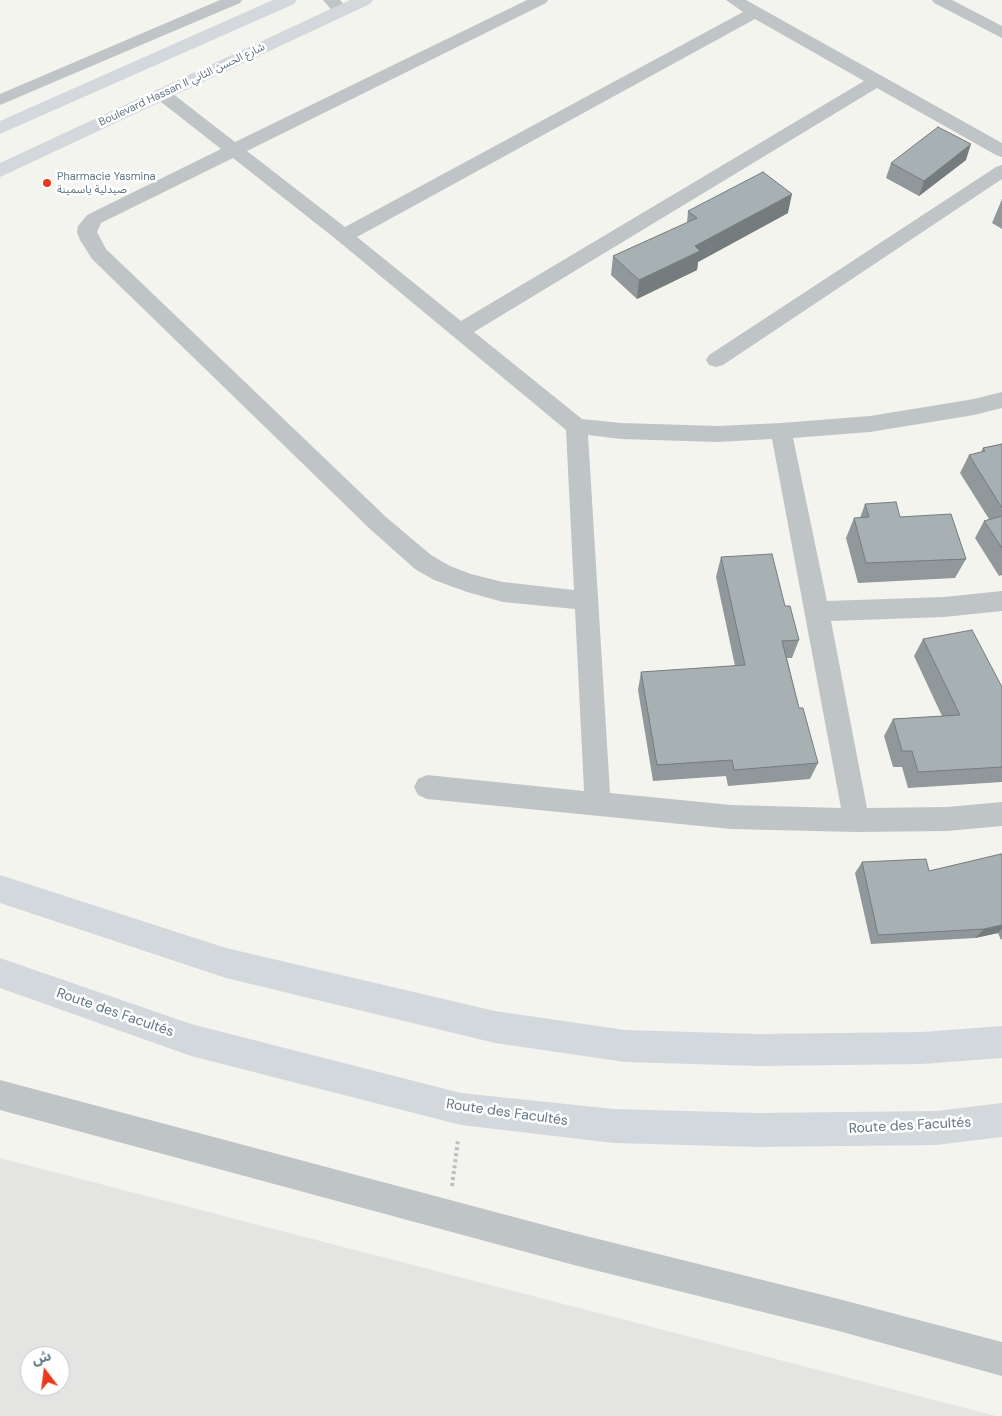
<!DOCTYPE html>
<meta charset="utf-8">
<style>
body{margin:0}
#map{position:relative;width:1002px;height:1416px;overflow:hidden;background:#f4f4ef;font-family:"DM Sans","Noto Sans Arabic",sans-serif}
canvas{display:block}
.north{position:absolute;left:20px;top:1346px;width:50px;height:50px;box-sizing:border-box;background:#fff;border:1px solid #c0c8cd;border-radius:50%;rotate:345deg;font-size:14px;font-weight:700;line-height:20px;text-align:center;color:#627682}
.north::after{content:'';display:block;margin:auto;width:18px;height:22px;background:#e73b1c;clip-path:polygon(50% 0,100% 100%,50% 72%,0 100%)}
</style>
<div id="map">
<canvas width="1002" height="1416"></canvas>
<div class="north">ش</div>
</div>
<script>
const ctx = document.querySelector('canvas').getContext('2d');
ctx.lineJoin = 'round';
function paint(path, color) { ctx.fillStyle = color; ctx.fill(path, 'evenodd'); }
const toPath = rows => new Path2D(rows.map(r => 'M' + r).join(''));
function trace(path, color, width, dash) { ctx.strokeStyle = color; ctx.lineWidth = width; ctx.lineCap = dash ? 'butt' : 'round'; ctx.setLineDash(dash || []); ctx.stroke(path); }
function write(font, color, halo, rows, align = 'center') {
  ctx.font = font + ' "DM Sans","Noto Sans Arabic",sans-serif'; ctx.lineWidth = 5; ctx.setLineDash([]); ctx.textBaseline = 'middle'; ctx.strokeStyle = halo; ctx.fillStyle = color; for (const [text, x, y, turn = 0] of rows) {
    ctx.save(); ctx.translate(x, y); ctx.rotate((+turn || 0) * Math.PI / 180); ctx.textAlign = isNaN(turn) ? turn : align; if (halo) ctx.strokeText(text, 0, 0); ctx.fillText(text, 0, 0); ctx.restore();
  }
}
const built = toPath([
 [0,1158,996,1416,0,1416],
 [30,1356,60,1356,60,1386,30,1386]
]);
const path = toPath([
 [452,1186,458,1140]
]);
const minor = toPath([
 [220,0,242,0,240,3,0,105,0,94,220,0],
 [323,0,340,0,349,11,347,14,335,14,323,0],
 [527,0,548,0,546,3,247,151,345,227,743,12,726,0,746,0,1002,143,1002,157,996,155,877,88,474,332,582,419,621,423,718,426,781,423,870,416,974,399,1002,392,1002,408,974,415,870,432,793,438,827,601,944,597,1002,591,1002,611,944,617,831,621,867,808,947,807,1002,802,1002,826,947,831,856,832,731,829,427,799,418,795,414,787,418,779,427,775,584,791,575,609,503,602,467,592,434,580,415,569,370,529,92,259,80,240,77,232,78,226,87,215,221,149,156,98,153,94,156,90,162,89,168,90,235,142,527,0],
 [755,19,864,81,461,321,357,237,755,19],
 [233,158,337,240,566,430,574,590,503,582,471,574,450,566,431,555,386,517,106,249,97,232,101,223,233,158],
 [588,435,621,439,718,442,772,439,841,808,731,805,610,793,588,435],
 [932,0,952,0,1002,26,1002,38,934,3,932,0],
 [1002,165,1002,179,723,365,716,367,709,365,706,360,709,355,996,167,1002,165],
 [0,1080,574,1233,835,1298,1002,1342,1002,1376,835,1330,574,1265,0,1110,0,1080]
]);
const secondary = toPath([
 [273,0,297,0,294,4,0,134,0,121,273,0],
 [350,0,373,0,370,4,0,177,0,163,350,0]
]);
const primary = toPath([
 [0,875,226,948,495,1011,625,1030,758,1034,922,1032,1002,1026,1002,1058,922,1064,758,1066,625,1062,495,1043,226,978,0,903,0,875],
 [0,958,191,1024,461,1093,614,1109,758,1113,936,1111,1002,1103,1002,1137,936,1145,758,1147,614,1143,461,1125,191,1056,0,988,0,958]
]);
const wall = toPath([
 [966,160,919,196,886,178,891,163],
 [1002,199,1002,229,992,223],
 [688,211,788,213,698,262,697,270,637,299,611,275,613,256,687,223],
 [1002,444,1002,575,999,576,975,538,984,521,989,519,960,473,969,455,981,452,983,448],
 [865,504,900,517,966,559,955,578,858,583,846,538,854,518,860,518],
 [721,557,785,606,799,640,792,658,787,658,799,708,818,763,810,779,728,786,726,776,653,781,638,690,641,672,735,666,716,577],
 [923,639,1002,687,1002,782,908,788,902,767,893,767,884,736,893,719,942,716,914,656],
 [1002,856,1002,939,1001,940,998,933,975,938,871,944,855,873,862,862,929,871]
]);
const shadedWall = toPath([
 [971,144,966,160,919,196,924,181],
 [792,194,788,213,698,262,697,270,637,299,639,280,695,246],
 [1002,925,1002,929,998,933,975,938,984,929]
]);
const building = toPath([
 [938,127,971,144,924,181,891,163,938,127],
 [763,172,792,194,695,246,700,251,639,280,613,256,697,218,688,211,763,172],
 [1002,444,1002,508,969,455,985,451,983,448,1002,444],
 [896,502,900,517,951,514,966,559,866,563,854,518,869,517,865,504,896,502],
 [1002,516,1002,548,984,521,1002,516],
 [772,554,785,606,790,606,799,640,782,641,799,708,803,708,818,763,734,770,732,760,657,765,641,672,745,665,721,557,772,554],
 [972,630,1002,687,1002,767,918,772,912,751,902,751,893,719,960,715,923,639,972,630],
 [1001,854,1002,856,1002,925,984,929,878,935,862,862,926,859,929,871,1001,854]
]);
const markers = [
 [47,183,5,"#e73b1c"]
];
const farStreetnames = [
 ["Boulevard Hassan II شارع الحسن الثاني",182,85,-25]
];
const farPoinames = [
 ["Pharmacie Yasmina",57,177],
 ["صيدلية ياسمينة",57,190]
];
const streetNames = [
 ["Route des Facultés",115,1013,19],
 ["Route des Facultés",507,1113,8],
 ["Route des Facultés",910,1126,-3]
];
paint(built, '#e4e5e3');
trace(path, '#bbbdbf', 4, [3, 3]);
paint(minor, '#bfc4c6');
paint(secondary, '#d2d8dc');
paint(primary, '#d2d8dc');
paint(wall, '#90989b');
paint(shadedWall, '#757c7e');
paint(building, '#a7b1b4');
trace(building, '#757c7e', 1);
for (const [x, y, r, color] of markers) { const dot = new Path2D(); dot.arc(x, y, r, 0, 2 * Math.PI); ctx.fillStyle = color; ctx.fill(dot); trace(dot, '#fff', 2); }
write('11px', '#627682', '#fff', farStreetnames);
write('11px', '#627682', '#fff', farPoinames, 'left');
write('14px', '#627682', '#fff', streetNames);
</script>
